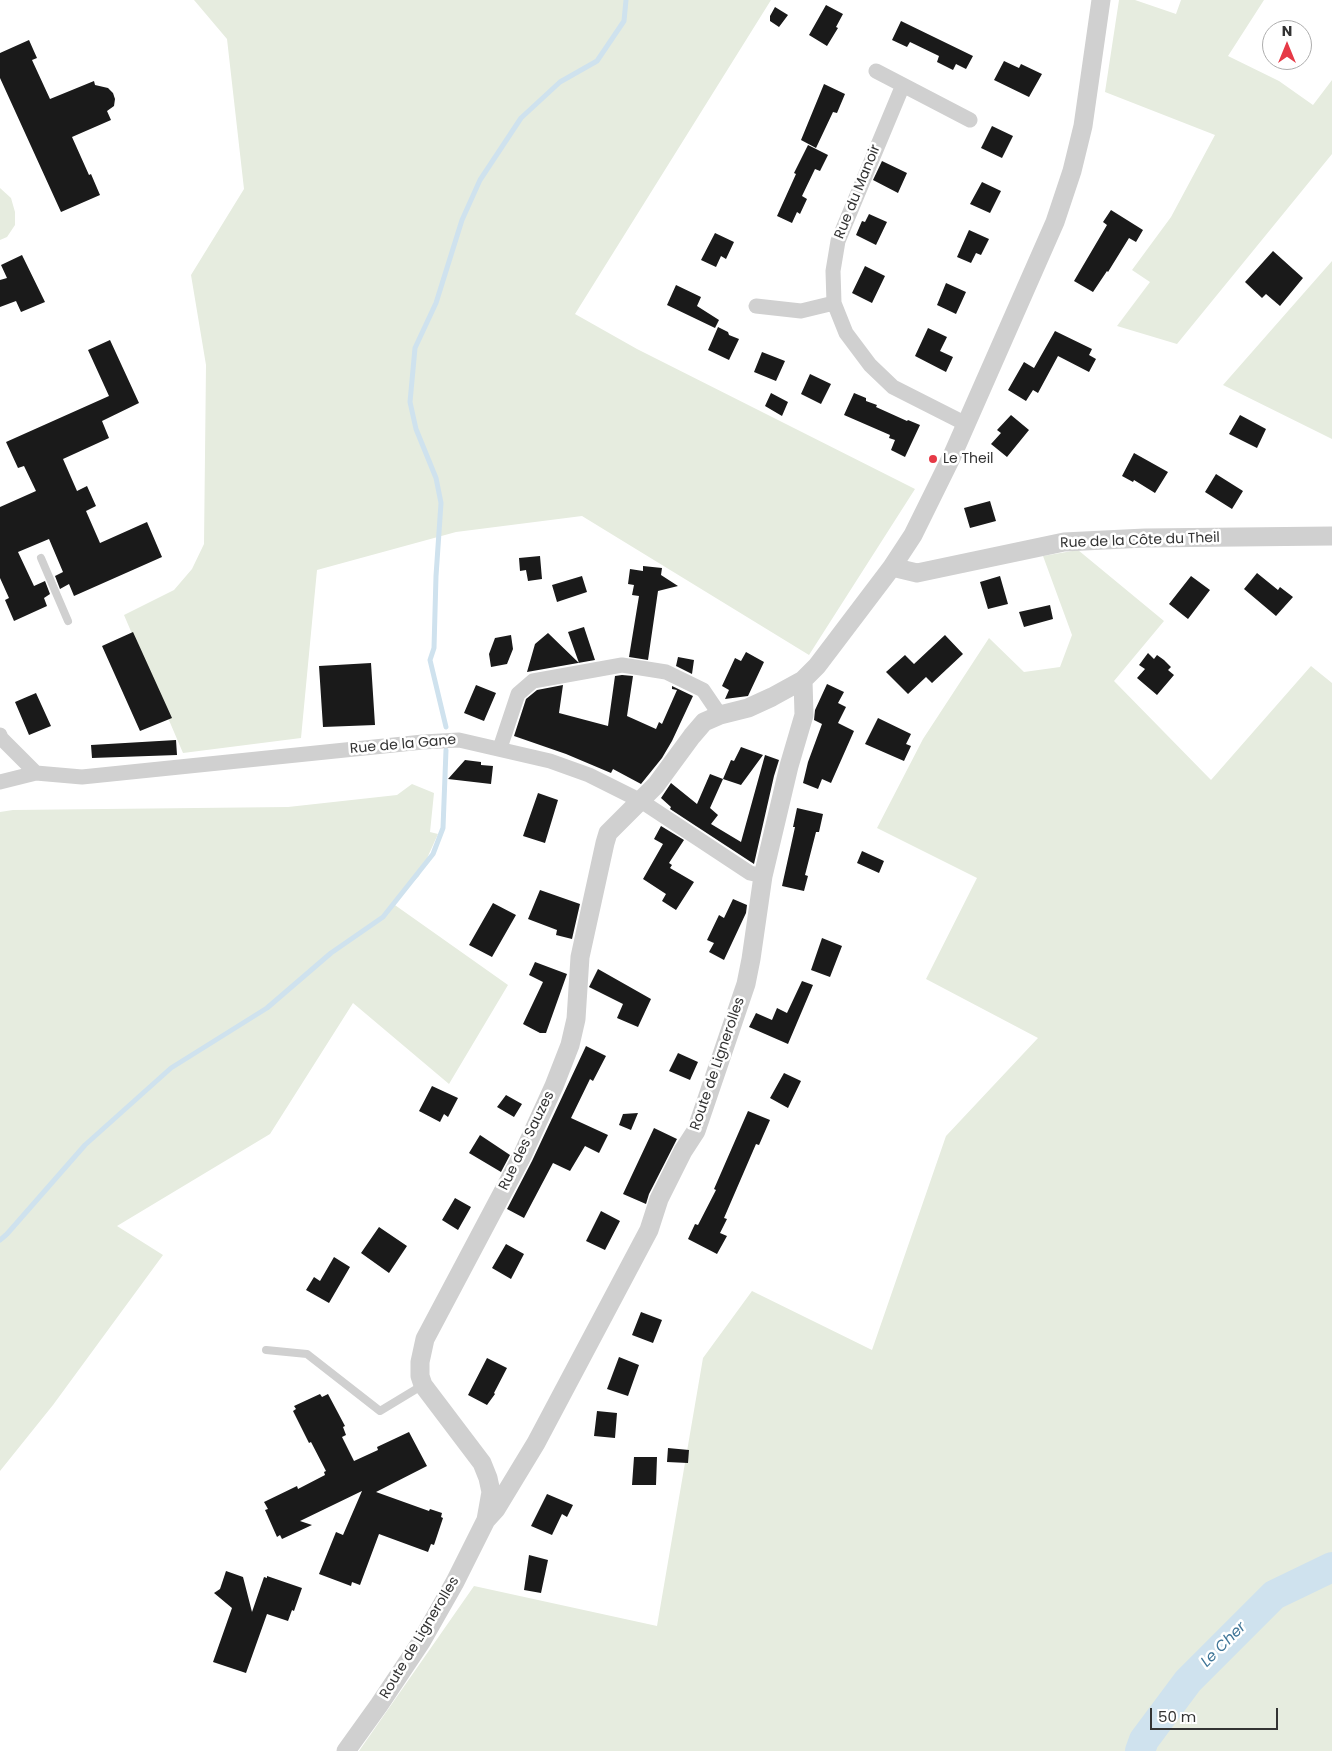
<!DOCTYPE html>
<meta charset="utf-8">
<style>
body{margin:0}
#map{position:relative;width:1332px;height:1751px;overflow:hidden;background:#fff;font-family:Poppins,sans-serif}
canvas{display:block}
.north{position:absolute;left:1262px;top:20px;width:50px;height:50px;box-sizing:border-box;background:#fff;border:1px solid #adadad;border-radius:50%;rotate:0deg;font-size:14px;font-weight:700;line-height:20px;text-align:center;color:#333}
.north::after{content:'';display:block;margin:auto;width:18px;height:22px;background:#e63946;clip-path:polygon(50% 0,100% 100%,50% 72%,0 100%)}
.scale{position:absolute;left:1150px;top:1708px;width:128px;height:22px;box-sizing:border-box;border:2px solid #333;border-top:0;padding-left:6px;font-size:15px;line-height:18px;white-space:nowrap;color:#333;-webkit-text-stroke:4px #fff;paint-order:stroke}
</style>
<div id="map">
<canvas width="1332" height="1751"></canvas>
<div class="north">N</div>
<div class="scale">50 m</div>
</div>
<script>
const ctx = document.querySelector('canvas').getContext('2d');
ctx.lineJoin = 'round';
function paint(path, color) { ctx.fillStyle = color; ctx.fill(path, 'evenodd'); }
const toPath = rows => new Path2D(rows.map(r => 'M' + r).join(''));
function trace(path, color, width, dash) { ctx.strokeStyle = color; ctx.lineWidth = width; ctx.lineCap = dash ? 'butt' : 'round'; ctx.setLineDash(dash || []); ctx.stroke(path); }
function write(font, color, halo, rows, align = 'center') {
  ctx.font = font + ' Poppins,sans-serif'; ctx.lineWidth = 5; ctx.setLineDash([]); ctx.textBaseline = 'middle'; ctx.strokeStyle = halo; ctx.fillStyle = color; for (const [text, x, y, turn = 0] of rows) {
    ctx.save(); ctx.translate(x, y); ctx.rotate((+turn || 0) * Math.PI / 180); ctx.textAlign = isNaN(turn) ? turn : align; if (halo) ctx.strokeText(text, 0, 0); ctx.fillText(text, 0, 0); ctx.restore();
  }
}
const green = toPath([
 [194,0,771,0,575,314,637,349,915,489,809,655,582,516,456,532,317,570,301,738,183,753,124,615,174,590,192,569,204,544,206,365,191,275,244,189,227,39],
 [1119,0,1135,0,1176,14,1181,0,1264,0,1228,56,1279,81,1313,105,1332,80,1332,154,1177,344,1117,326,1150,282,1132,270,1171,217,1215,135,1105,92],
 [0,188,11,198,15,212,15,225,7,237,0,240],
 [1332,261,1332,439,1223,385],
 [1078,550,1164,621,1114,681,1211,780,1311,666,1332,683,1332,1751,359,1751,474,1586,657,1626,703,1358,752,1291,872,1350,946,1136,1038,1038,926,979,977,878,877,828,923,739,989,638,1024,672,1060,667,1072,635,1043,556],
 [412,784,434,793,430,832,438,834,419,876,392,903,508,985,449,1084,353,1003,270,1134,117,1226,163,1255,53,1405,0,1471,0,812,13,810,288,807,397,795]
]);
const stream = toPath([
 [446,727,430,660,434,648,436,576,441,503,436,478,416,429,410,402,415,348,436,303,462,220,480,180,521,118,560,82,597,61,624,21,626,0],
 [0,1240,7,1234,85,1145,171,1068,267,1008,331,953,383,917,433,854,443,828,446,750]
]);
const river = toPath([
 [1140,1751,1144,1740,1188,1681,1274,1595,1332,1567]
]);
const building = toPath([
 [826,5,843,14,836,27,838,28,827,46,809,35],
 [775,7,788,15,779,27,770,21,770,16],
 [901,21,973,56,966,69,956,64,953,70,937,62,939,56,910,42,907,47,892,40],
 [29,40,37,58,32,60,50,99,94,81,95,85,108,88,113,93,115,99,114,106,107,111,111,120,72,137,89,175,91,174,100,195,61,212,0,78,0,53],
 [1004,61,1019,68,1021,64,1042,74,1029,97,994,80],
 [824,84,845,94,837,113,833,112,816,148,801,140],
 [992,126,1013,136,1002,158,981,148],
 [808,145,828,155,820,171,815,169,802,196,807,199,800,214,797,212,792,223,777,216,796,174,794,173],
 [882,161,907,173,898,193,873,180],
 [982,182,1001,191,990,213,970,204],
 [1111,210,1143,230,1136,242,1129,238,1108,272,1107,271,1093,292,1074,281,1107,225,1103,222],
 [869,214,887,222,876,245,856,235,862,221,865,222],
 [969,230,989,239,981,255,976,253,971,263,957,257],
 [715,233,734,242,726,259,721,256,716,267,701,260],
 [1273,251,1303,278,1280,306,1266,294,1262,298,1245,282],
 [22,255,45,302,21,312,16,301,0,307,0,280,7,278,1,265],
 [865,266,885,276,872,303,852,293],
 [946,283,966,292,956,314,937,305],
 [676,285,701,297,697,306,719,320,715,328,667,305],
 [718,327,728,332,729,335,739,339,729,360,708,350],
 [928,328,947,337,940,351,953,357,946,372,915,356],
 [1055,331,1092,349,1089,355,1096,359,1089,372,1058,356,1038,393,1033,390,1026,401,1008,390,1024,362,1034,368],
 [110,340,139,403,102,421,109,438,63,459,77,491,87,486,96,506,86,511,100,543,147,522,162,557,74,596,69,584,60,589,55,576,63,572,49,539,18,552,34,586,45,581,50,594,44,598,47,606,14,621,5,600,9,598,0,578,0,507,36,491,24,466,18,468,6,442,109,396,88,350],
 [762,352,785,361,776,381,754,372],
 [810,374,831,384,821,404,801,394],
 [771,393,788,402,782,416,765,406],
 [854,393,866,398,866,401,877,405,876,407,907,421,908,420,920,425,905,457,891,450,895,440,889,438,890,435,844,415],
 [1011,415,1029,430,1007,457,991,444,1001,433,997,430],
 [1240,415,1266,429,1257,448,1229,434],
 [1134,453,1168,472,1155,493,1134,480,1133,482,1122,476],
 [1216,474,1243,491,1232,509,1205,492],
 [990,501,996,521,970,528,964,508],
 [540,556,542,579,528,581,526,570,520,571,519,558],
 [643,566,662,568,661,575,678,586,658,591,648,660,629,657,639,596,632,595,634,585,628,584,630,569,643,571],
 [1257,573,1278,590,1280,587,1293,597,1276,616,1244,589],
 [582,576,587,592,557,602,552,585],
 [1000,576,1008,604,988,609,980,582],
 [1191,576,1210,590,1188,619,1169,604],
 [1050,605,1053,619,1024,627,1019,612],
 [584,627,595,660,527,672,535,644,548,633,579,663,568,632],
 [133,632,172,718,140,731,102,646],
 [511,635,513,649,507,664,491,667,489,654,495,638],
 [945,635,963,654,932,683,926,677,908,694,886,672,905,655,914,664],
 [746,652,764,662,748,696,725,699,729,690,722,686,735,658,741,661],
 [1148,653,1154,659,1157,655,1164,660,1171,667,1168,670,1174,675,1157,695,1137,678,1145,669,1139,665],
 [678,657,694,660,692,674,676,666],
 [371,663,375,725,323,727,319,666],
 [622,675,633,676,627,716,656,729,659,722,662,724,677,690,672,689,672,686,693,696,672,741,662,758,641,784,613,769,611,773,566,754,514,736,526,699,537,690,563,685,559,713,608,726,615,676],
 [827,684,844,692,838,703,846,707,838,723,854,731,831,783,822,779,818,789,803,783,808,762,822,724,814,720,815,710],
 [476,685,496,693,484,721,464,713],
 [36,693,51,726,29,735,15,702],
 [878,718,911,734,906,744,911,746,904,761,865,744],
 [176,740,177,755,92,758,91,745],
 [741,747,763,755,741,785,723,779,731,760,734,761],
 [765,755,779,760,774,776,754,864,670,809,671,807,661,798,671,783,697,804,710,774,723,779,710,808,718,815,711,824,741,842],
 [465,760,481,762,481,765,493,766,491,784,448,779],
 [538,793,558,800,545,843,523,836],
 [797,808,823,814,819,832,816,832,805,875,808,876,804,891,782,886,795,827,793,827],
 [661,826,684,840,669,863,672,865,670,868,694,882,676,910,662,901,666,894,643,879,663,844,654,839],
 [862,851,884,861,879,873,857,863],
 [540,890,580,904,572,939,556,935,557,930,528,919],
 [733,899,747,905,746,913,724,960,709,952,714,943,707,940,719,915,724,918],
 [493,903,516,915,492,957,469,945],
 [822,938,842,946,830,977,811,970],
 [535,962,567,974,546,1033,540,1033,523,1024,543,982,529,975],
 [598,969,651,999,638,1027,617,1018,623,1004,589,987],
 [802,981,813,985,788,1044,749,1027,756,1013,772,1020,777,1008,787,1013],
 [586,1046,606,1056,593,1081,590,1079,571,1118,608,1135,599,1153,585,1146,570,1171,553,1163,524,1218,507,1209,532,1161],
 [678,1053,698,1062,690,1080,669,1071],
 [784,1073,801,1081,788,1108,770,1098],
 [432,1086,458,1098,448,1117,444,1114,440,1122,419,1111],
 [506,1095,522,1104,514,1117,497,1107],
 [748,1111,770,1120,759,1145,756,1144,724,1218,727,1219,720,1233,727,1236,717,1254,688,1239,695,1224,698,1225,716,1190,714,1189],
 [638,1113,631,1130,619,1125,623,1114],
 [654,1128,677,1139,649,1194,646,1204,623,1194],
 [480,1135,510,1155,501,1172,469,1153],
 [455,1198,471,1207,458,1230,442,1220],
 [601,1211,620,1221,605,1250,586,1241],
 [379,1227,407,1246,389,1273,361,1253],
 [506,1244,524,1254,511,1279,492,1268],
 [334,1257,350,1267,329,1303,306,1290,314,1277,320,1281],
 [641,1312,662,1320,653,1343,632,1335],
 [619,1357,639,1365,628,1396,607,1389],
 [487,1358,507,1368,494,1393,495,1394,487,1405,468,1395],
 [320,1394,322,1397,328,1394,345,1426,343,1427,346,1435,342,1437,354,1461,378,1450,377,1447,409,1432,427,1466,376,1492,429,1511,430,1509,442,1513,441,1517,443,1518,434,1545,431,1544,428,1552,379,1534,360,1585,352,1582,351,1586,319,1574,336,1532,343,1535,362,1491,300,1521,312,1525,282,1539,280,1535,277,1537,265,1510,268,1509,264,1502,297,1486,298,1489,325,1475,324,1472,326,1471,311,1442,309,1443,293,1411,296,1409,294,1406],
 [597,1411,617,1413,615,1438,594,1436],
 [668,1448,689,1450,688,1463,667,1462],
 [634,1457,657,1457,656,1485,632,1485],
 [547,1494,573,1505,567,1517,562,1514,552,1535,531,1526],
 [529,1555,548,1560,541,1593,524,1590],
 [226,1571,243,1577,252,1612,264,1577,267,1578,267,1576,302,1588,294,1611,292,1610,288,1621,267,1614,246,1673,213,1662,232,1608,214,1593,220,1589]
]);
const service = toPath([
 [41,558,68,621],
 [266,1350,307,1354,380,1411,423,1385]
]);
const minor = toPath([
 [876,71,970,120],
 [903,85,838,241,833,271,834,303,846,333,870,365,893,387,966,424],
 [756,306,801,311,834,303],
 [0,735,1,738,36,773],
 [500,748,518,694,533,681,622,665,666,672,703,690,720,715],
 [0,782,36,773,82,777,423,742,459,740,550,761,589,775,641,801,750,873,763,876]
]);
const tertiary = toPath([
 [892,567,917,573,1064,542,1145,538,1332,536],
 [486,1520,491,1492,488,1478,482,1463,423,1385,420,1376,420,1362,425,1339,522,1156,554,1086,570,1045,576,1019,580,957,605,843,608,833,656,785,692,736,704,722,720,715,748,708,772,697,803,680,817,666,892,567,913,535,952,456,1055,222,1072,171,1083,126,1101,0],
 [346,1751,379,1705,421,1642,455,1582,486,1520,496,1509,536,1443,649,1230,659,1199,683,1151,696,1131,746,984,751,959,763,876,789,766,804,715,803,680]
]);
const markers = [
 [933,459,5,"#e63946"]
];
const streetNames = [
 ["Rue du Manoir",858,192,-68],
 ["Rue de la Côte du Theil",1140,541,-2],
 ["Rue de la Gane",403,745,-5],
 ["Route de Lignerolles",718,1064,-71],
 ["Rue des Sauzes",527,1141,-64],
 ["Route de Lignerolles",420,1638,-59]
];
const poiNames = [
 ["Le Theil",943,459]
];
const waterNames = [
 ["Le Cher",1224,1645,-45]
];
paint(green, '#e6ecdf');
trace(stream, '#cfe2ee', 5);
trace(river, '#cfe2ee', 30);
paint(building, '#1a1a1a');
trace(service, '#d0d0d0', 8);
trace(minor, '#d0d0d0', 15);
trace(tertiary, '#d0d0d0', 19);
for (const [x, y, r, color] of markers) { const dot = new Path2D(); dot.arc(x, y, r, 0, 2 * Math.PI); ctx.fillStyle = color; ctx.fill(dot); trace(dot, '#fff', 2); }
write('14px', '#333', '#fff', streetNames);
write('14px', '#333', '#fff', poiNames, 'left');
write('italic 15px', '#3f7597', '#fff', waterNames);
</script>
